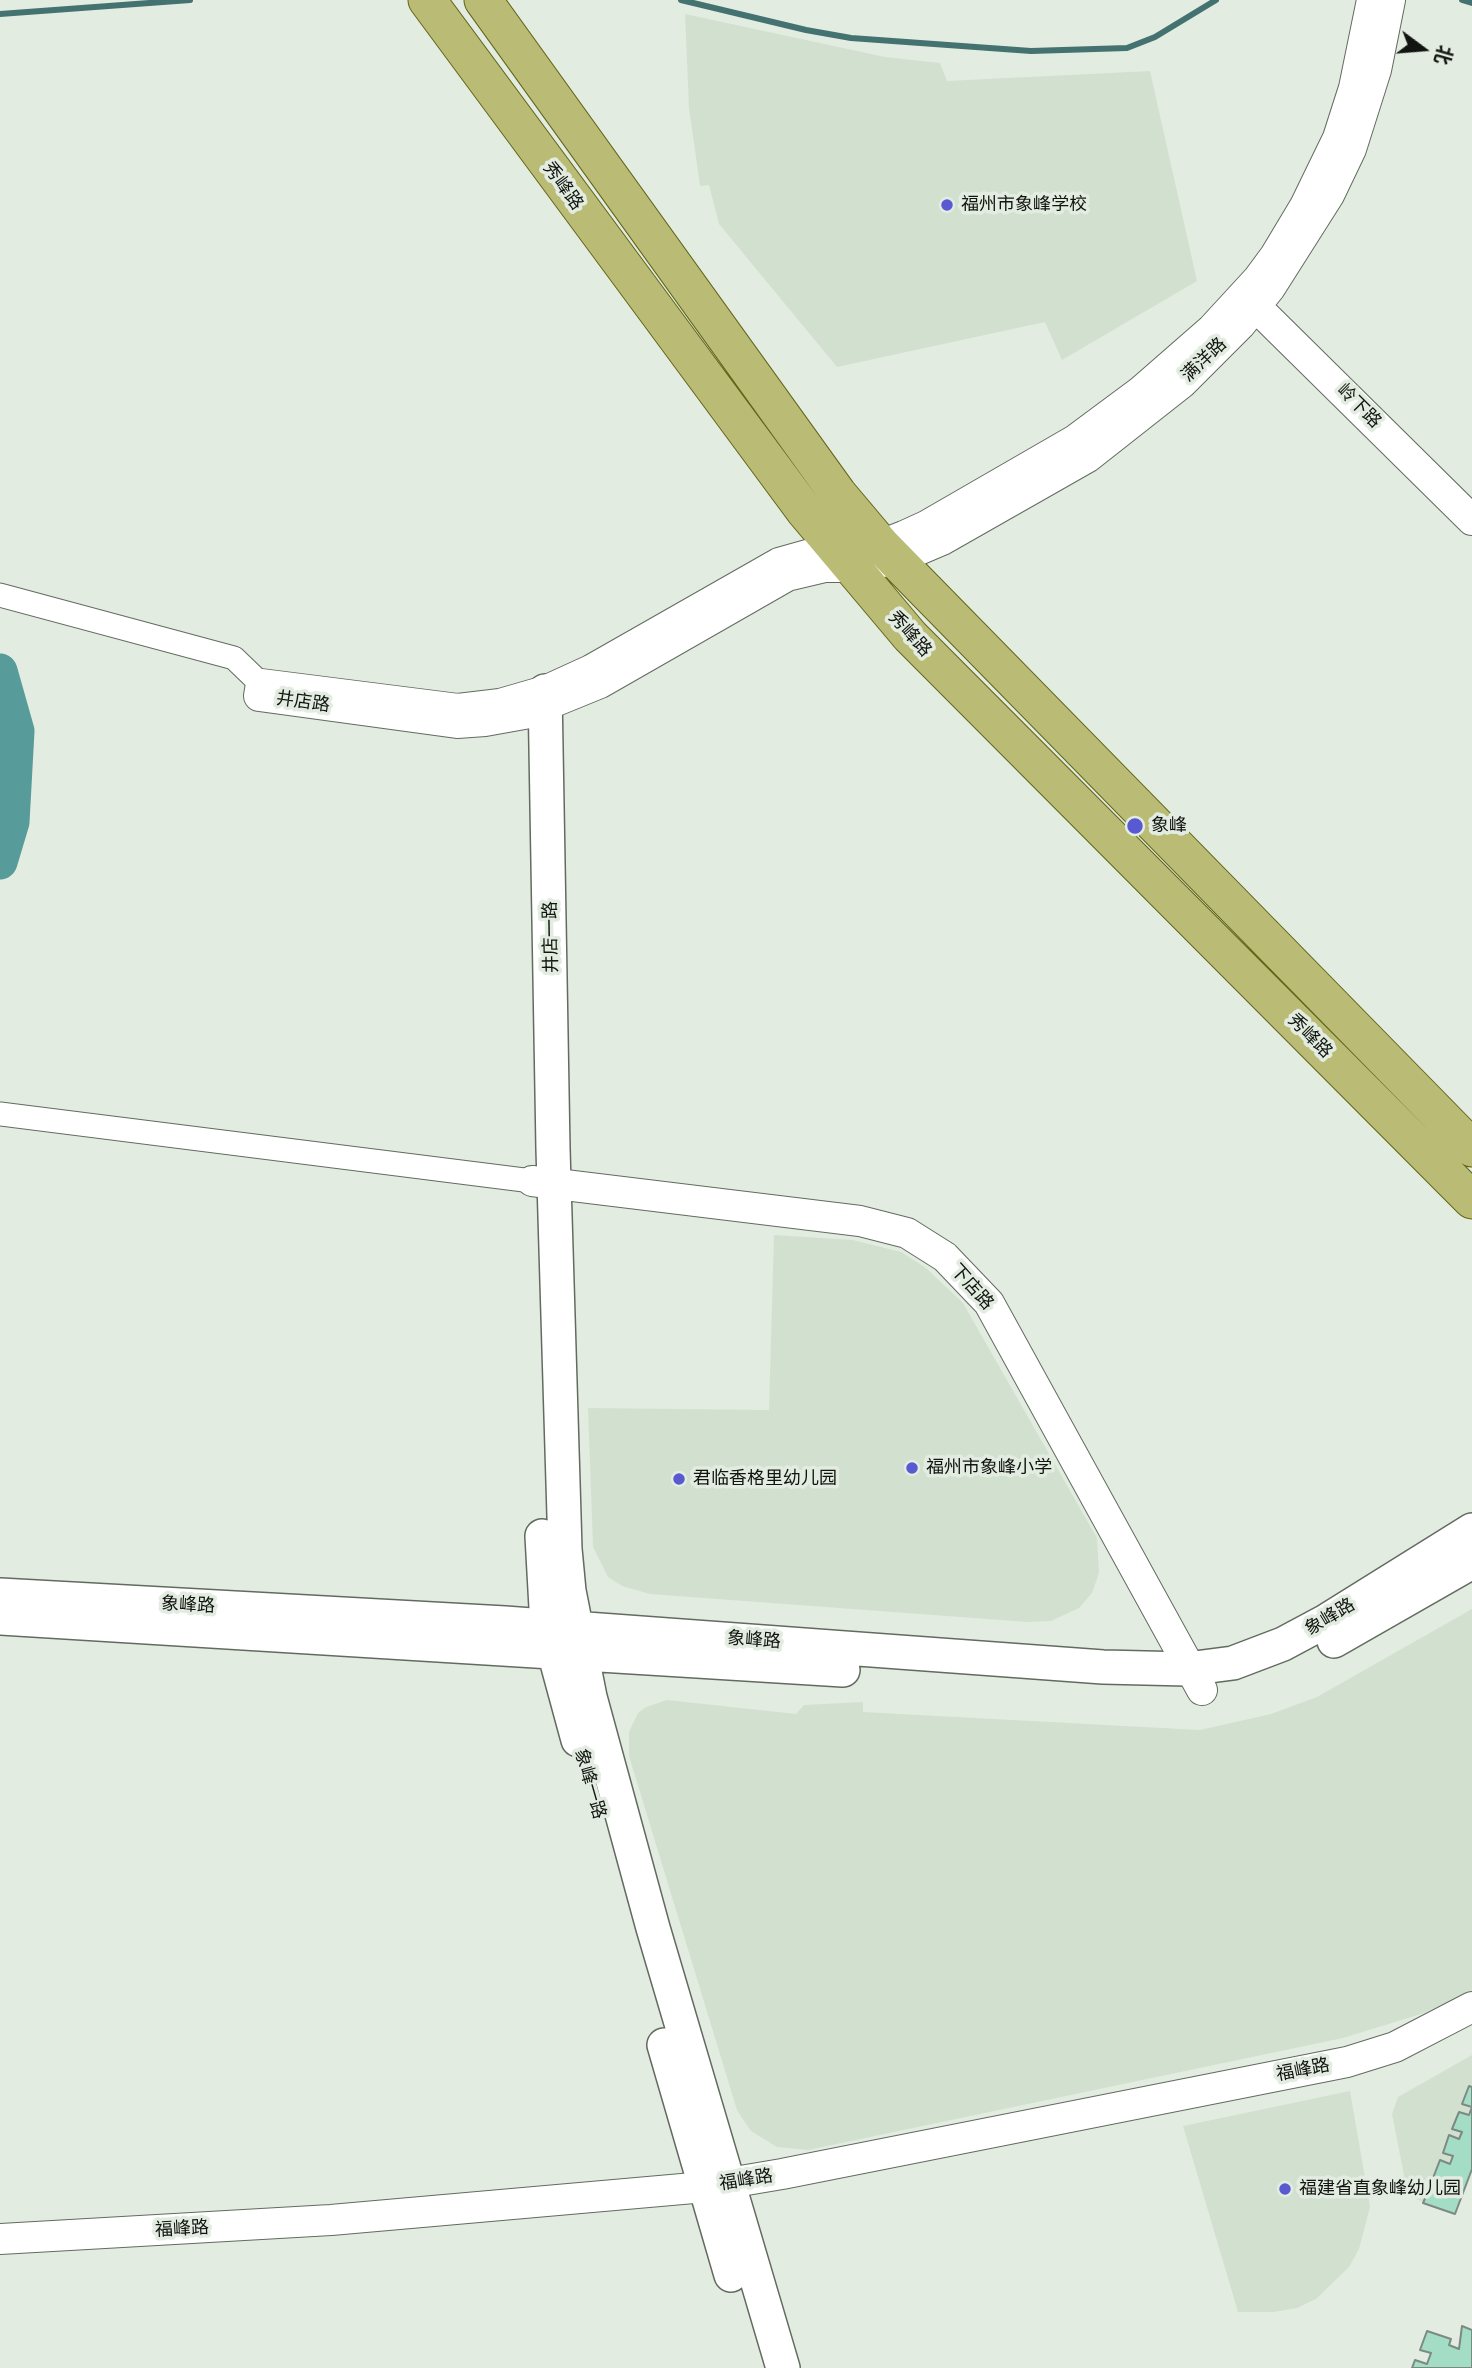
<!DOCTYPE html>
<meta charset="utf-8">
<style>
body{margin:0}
#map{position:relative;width:1472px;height:2368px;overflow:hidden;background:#e3ece0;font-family:Montserrat,"Noto Sans SC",sans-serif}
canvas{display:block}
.north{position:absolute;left:1388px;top:14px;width:70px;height:70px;-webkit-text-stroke:5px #e3ece0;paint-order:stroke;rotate:106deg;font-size:19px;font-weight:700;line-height:28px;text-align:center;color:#111410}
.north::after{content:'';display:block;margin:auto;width:24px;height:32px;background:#111410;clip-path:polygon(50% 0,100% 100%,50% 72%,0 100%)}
</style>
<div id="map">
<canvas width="1472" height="2368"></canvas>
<div class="north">北</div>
</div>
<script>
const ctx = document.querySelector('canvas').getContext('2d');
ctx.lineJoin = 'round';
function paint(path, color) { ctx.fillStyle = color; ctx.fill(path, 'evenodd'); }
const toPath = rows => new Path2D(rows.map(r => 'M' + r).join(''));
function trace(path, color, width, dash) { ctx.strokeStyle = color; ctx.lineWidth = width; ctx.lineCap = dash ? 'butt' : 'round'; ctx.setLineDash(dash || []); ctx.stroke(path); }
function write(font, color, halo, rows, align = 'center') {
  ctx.font = font + ' Montserrat,"Noto Sans SC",sans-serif'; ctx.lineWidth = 7; ctx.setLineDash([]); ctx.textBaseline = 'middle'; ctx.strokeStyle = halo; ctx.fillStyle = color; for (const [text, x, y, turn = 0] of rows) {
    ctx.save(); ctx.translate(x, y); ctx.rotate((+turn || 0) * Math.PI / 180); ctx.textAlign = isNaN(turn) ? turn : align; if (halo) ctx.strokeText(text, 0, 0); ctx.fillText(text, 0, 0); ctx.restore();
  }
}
const built = toPath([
 [685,14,885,57,940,63,947,81,1150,71,1197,281,1062,360,1045,322,837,367,719,224,709,185,700,186,689,108],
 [774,1235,853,1240,901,1252,926,1268,963,1303,1097,1538,1099,1573,1092,1593,1079,1608,1051,1621,1028,1622,650,1594,622,1586,608,1577,593,1547,588,1408,769,1410],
 [1472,1609,1472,1991,1421,2014,1343,2038,808,2150,777,2147,751,2131,744,2121,737,2110,629,1756,629,1732,638,1713,646,1707,667,1700,796,1714,804,1705,863,1702,863,1712,1200,1730,1271,1714,1317,1697],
 [1472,2055,1472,2169,1455,2214,1408,2196,1392,2114,1398,2097],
 [1350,2091,1370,2207,1359,2249,1349,2267,1316,2299,1297,2308,1274,2312,1238,2312,1183,2126]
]);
const stream = toPath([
 [681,0,806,30,851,38,1031,51,1127,48,1155,37,1216,0],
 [1462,0,1472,3],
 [0,14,190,0]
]);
const river = toPath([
 [0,671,17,731,12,822,0,862]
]);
const building = toPath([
 [1469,2086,1472,2087,1472,2169,1455,2214,1423,2203,1431,2185,1440,2189,1443,2181,1433,2178,1440,2160,1450,2164,1453,2156,1443,2153,1449,2135,1459,2139,1462,2132,1452,2129,1459,2112,1469,2115,1472,2107,1462,2104,1469,2086],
 [1462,2326,1472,2330,1472,2368,1412,2368,1415,2360,1427,2364,1431,2353,1420,2350,1427,2331,1451,2339,1449,2345,1459,2349,1462,2326]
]);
const minor = toPath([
 [0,595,234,658,261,684],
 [0,1114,532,1181]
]);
const tertiary = toPath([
 [1372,0,1354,88,1338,138,1305,206,1275,256,1258,279,1212,329,1141,391,1075,440,926,526,904,536,881,545,811,554,779,563,591,670,545,691,500,704,458,709,261,684,259,696,457,723,485,721,524,714,600,683,787,576,825,567,853,567,895,560,942,540,1088,457,1182,383,1240,325,1270,288,1329,195,1351,149,1376,70,1390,0],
 [1244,295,1472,520],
 [532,1181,860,1221,907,1233,945,1257,989,1303,1202,1690],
 [0,2239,331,2220,705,2187,782,2174,1347,2062,1395,2047,1472,2007]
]);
const secondary = toPath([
 [545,691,553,1149,565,1549,569,1591,590,1697,653,1928,783,2368],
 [542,1536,547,1626,578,1740],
 [0,1595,505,1623,1103,1667,1187,1669,1233,1663,1283,1644,1326,1621,1472,1530],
 [0,1618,843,1670],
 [1334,1641,1472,1562],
 [664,2045,731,2275]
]);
const primary = toPath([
 [427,0,804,510,910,636,1472,1200],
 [483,0,838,494,881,545,1472,1148]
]);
const markers = [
 [947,205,7,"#595ad1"],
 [1135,826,9,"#595ad1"],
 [912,1468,7,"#595ad1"],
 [679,1479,7,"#595ad1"],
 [1285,2189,7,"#595ad1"]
];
const streetNames = [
 ["秀峰路",563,186,54],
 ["满洋路",1204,360,-44],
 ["岭下路",1359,406,45],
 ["秀峰路",910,634,48],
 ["井店路",303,702,8],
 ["井店一路",551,937,-91],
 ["秀峰路",1310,1036,45],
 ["下店路",972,1287,48],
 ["象峰路",188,1605,3],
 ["象峰路",1330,1617,-31],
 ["象峰路",754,1640,4],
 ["象峰一路",590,1784,74],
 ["福峰路",1303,2070,-11],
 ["福峰路",746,2180,-9],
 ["福峰路",182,2229,-3]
];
const poiNames = [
 ["福州市象峰学校",961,205],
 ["象峰",1151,826],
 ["福州市象峰小学",926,1468],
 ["君临香格里幼儿园",693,1479],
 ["福建省直象峰幼儿园",1299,2189]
];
paint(built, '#d2e1cf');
trace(stream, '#437271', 6);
trace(river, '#589b9b', 35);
paint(building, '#a3ddc5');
trace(building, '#7c8a84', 2);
trace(minor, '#636b61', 25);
trace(tertiary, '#636b61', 32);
trace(secondary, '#636b61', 36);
trace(primary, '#616517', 39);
trace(minor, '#fff', 23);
trace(tertiary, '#fff', 30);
trace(secondary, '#fff', 33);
trace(primary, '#babc76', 37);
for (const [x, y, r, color] of markers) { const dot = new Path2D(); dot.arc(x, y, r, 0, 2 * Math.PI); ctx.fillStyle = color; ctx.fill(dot); trace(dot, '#e3ece0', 2.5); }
write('18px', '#111410', '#e3ece0', streetNames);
write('18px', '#111410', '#e3ece0', poiNames, 'left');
</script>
